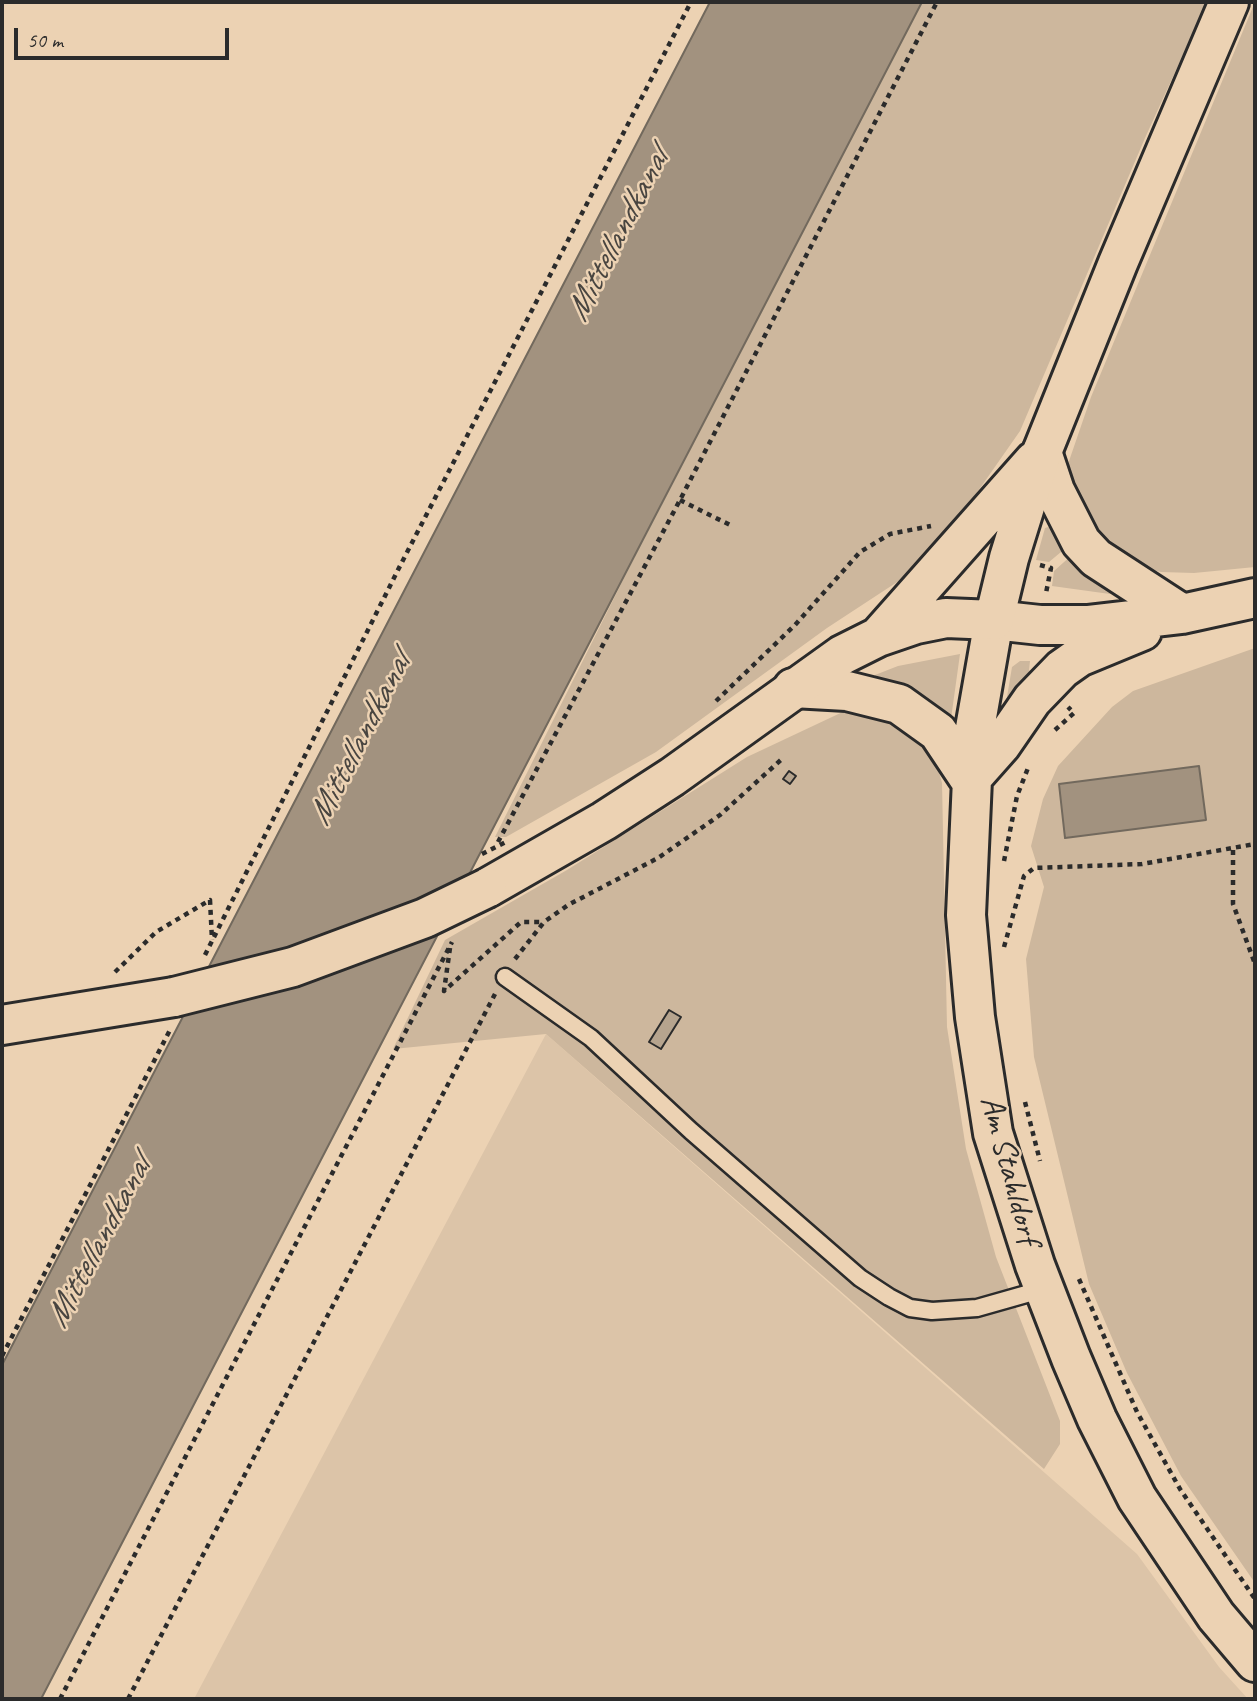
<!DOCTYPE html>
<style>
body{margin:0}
#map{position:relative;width:1257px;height:1701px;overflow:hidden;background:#ecd2b3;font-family:Caveat,sans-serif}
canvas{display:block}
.frame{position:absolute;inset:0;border:4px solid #2b2b2b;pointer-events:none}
.scale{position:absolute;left:14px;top:28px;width:215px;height:32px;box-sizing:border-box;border:4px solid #2b2b2b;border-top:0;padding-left:9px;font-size:21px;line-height:24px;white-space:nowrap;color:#2b2b2b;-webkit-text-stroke:5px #ecd2b3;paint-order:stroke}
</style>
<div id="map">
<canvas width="1257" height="1701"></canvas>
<div class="frame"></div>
<div class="scale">50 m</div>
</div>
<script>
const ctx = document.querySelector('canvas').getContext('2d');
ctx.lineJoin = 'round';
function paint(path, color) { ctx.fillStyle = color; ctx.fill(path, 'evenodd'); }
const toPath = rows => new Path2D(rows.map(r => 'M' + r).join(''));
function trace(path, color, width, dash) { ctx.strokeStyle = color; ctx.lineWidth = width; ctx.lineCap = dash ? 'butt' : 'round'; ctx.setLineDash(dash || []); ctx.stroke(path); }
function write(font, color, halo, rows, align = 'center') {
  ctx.font = font + ' Caveat,sans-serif'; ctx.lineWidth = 5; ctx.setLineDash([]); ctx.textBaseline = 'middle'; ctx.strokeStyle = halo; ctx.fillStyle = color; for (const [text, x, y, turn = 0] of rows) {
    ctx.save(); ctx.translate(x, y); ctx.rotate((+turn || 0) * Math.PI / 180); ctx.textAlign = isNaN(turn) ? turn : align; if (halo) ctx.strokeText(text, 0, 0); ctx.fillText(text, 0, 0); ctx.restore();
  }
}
const built = toPath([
 [546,1034,1137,1554,1219,1667,1248,1699,194,1699]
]);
const green = toPath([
 [922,2,1207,2,1145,138,1020,431,955,524,914,571,827,628,656,752,506,837,495,837,632,562],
 [1255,2,1255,567,1194,573,1161,572,1136,566,1107,547,1073,497,1068,464,1091,397],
 [1055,525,1067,547,1049,562,1036,560,1045,528],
 [1073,554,1112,587,1110,594,1052,586,1054,571],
 [1255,648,1255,1583,1181,1476,1127,1373,1089,1284,1034,1057,1026,959,1044,887,1031,846,1043,799,1058,766,1112,707,1133,691],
 [960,654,950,726,875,681,875,675,898,666],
 [1020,661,1030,661,1029,670,1036,678,1005,709,1012,667],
 [849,709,911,726,937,765,942,783,947,1027,966,1149,996,1257,1060,1421,1060,1444,1044,1469,546,1034,393,1049,445,940,567,870,747,757]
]);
const water = toPath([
 [710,2,922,2,41,1699,2,1699,2,1365,710,2],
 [1199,766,1206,820,1065,838,1059,784,1199,766]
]);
const building = toPath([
 [789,771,796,776,790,784,783,779,789,771],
 [669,1010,681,1017,661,1049,649,1042,669,1010]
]);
const path = toPath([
 [680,500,732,526],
 [1040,565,1051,568,1046,593],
 [716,701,795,625,860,552,890,534,931,526],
 [1055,730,1074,713,1068,707],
 [498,842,680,500,937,2],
 [1233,850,1233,904,1255,964],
 [1004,861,1017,796,1028,768],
 [1004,947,1024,876,1034,868,1142,864,1255,844],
 [450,948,444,991,521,922,543,922],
 [205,955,401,564,691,2],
 [515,959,544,922,568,905,658,858,720,815,783,758],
 [115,972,156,932,210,900,212,940],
 [1025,1102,1040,1161],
 [1079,1279,1137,1412,1180,1489,1255,1599],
 [2,1356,170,1030],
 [60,1699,452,942],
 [128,1699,495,994]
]);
const lane = toPath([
 [505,977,591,1038,691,1131,860,1278,889,1297,910,1308,932,1311,977,1308,1044,1289]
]);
const secondary = toPath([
 [1042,452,1055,491,1081,542,1096,558,1182,614],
 [1255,598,1182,614,1087,625,1040,625,994,620,974,734,966,915,975,1017,993,1133,1035,1265,1071,1358,1097,1419,1137,1498,1216,1616,1255,1662],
 [793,688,847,691,899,704,938,732,970,780],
 [970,780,1001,745,1032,700,1062,669,1079,657,1142,631]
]);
const primary = toPath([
 [879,636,1034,461],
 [487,888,604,821,672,777,842,655,878,637,916,624,946,618,994,620,1009,558,1042,452,1118,263,1229,2],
 [2,1025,174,997]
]);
const pathBridge = toPath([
 [482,854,506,842]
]);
const primaryBridge = toPath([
 [174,997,293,967,425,918,487,888]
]);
const streetNames = [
 ["Am Stahldorf",1009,1170,75]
];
const waterNames = [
 ["Mittellandkanal",618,236,-63],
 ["Mittellandkanal",360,740,-63],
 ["Mittellandkanal",99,1243,-62]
];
paint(built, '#dcc4a8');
paint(green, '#cdb79d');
paint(water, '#a2927f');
trace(water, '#72695d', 2);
paint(building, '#b6a48e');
trace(building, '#2b2b2b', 2);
trace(lane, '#2b2b2b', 21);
trace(secondary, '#2b2b2b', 44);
trace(primary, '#2b2b2b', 44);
trace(path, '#2b2b2b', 4.5, [5, 5]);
trace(lane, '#ecd2b3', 16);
trace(secondary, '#ecd2b3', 38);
trace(primary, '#ecd2b3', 38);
trace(primaryBridge, '#2b2b2b', 44, []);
trace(pathBridge, '#2b2b2b', 4.5, [5, 5]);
trace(primaryBridge, '#ecd2b3', 38);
write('33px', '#2b2b2b', '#ecd2b3', streetNames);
write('italic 35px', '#494540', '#ecd2b3', waterNames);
</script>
